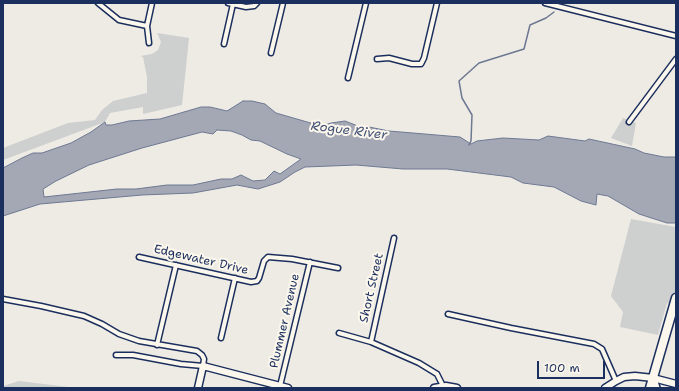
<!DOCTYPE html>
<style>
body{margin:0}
#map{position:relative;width:679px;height:391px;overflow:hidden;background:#eeebe4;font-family:"Shantell Sans",sans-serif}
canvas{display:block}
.frame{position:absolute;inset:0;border:4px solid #1b2f5e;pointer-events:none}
.scale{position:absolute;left:537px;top:361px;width:68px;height:18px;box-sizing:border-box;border:2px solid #1b2f5e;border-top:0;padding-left:5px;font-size:12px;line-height:14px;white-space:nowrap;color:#1b2f5e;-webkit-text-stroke:3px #fbf7ec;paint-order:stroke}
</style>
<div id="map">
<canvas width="679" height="391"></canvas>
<div class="frame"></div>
<div class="scale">100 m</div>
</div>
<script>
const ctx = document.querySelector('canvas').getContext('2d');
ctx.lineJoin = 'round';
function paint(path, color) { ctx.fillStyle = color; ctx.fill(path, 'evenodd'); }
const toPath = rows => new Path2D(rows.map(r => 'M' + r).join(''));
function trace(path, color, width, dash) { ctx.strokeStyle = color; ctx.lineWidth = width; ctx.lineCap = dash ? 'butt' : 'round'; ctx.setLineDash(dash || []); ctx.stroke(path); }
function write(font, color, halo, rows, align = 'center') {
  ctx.font = font + ' "Shantell Sans",sans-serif'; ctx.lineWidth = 4; ctx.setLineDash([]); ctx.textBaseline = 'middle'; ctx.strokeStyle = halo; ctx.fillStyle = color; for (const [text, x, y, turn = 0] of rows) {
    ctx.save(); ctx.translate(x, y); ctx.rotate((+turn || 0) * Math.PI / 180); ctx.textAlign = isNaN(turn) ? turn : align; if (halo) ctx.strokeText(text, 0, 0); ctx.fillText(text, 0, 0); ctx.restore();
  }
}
const green = toPath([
 [157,33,189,38,182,105,143,114,143,107,110,113,105,122,3,160,3,148,68,123,95,120,102,110,113,101,147,93,147,77,143,57,140,56,152,54,158,50,161,42],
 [623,118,636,123,632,146,611,138],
 [631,219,676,227,676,305,667,303,658,335,620,327,623,312,611,296],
 [19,381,68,387,68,388,3,388,3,386]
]);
const water = toPath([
 [243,101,252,101,265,104,276,113,321,126,331,123,345,121,363,128,369,127,389,131,460,137,471,144,477,141,503,138,539,140,548,136,585,141,589,139,635,149,644,153,664,157,675,157,676,158,676,223,667,223,639,214,608,196,597,194,596,205,581,201,554,187,523,183,511,177,447,169,403,169,356,165,305,167,295,172,280,182,258,189,237,185,193,193,142,195,40,204,3,216,3,168,22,158,33,153,42,153,71,143,91,132,105,122,106,125,112,125,129,121,160,119,201,107,210,107,227,111,243,101],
 [217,130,231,131,242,135,251,140,260,141,287,154,301,159,280,174,274,171,265,180,253,181,241,175,232,179,221,179,193,185,167,185,136,189,117,189,44,197,43,189,56,181,89,165,142,148,202,132,213,134,217,130]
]);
const stream = toPath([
 [469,145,471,141,472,115,462,98,459,81,479,63,524,49,530,25,546,18,554,12]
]);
const street = toPath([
 [98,3,119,20,147,26],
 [228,3,246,7,254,6,257,3],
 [545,3,676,36],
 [149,43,147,26,152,3],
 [224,44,233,4],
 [271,53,283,3],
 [377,59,389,58,412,64,421,64,424,58,437,3],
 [348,78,366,3],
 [629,122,676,59],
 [139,257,251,282,257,281,259,278,264,261,268,257,292,259,338,268],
 [3,299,41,306,84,316,102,324,119,334,139,341,197,351,202,355,204,359,203,366,181,364,133,355,116,355],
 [448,314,511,328,594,344,602,349,616,381],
 [339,333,371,342,419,363,437,374,443,386],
 [221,338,235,278],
 [371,342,394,238],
 [157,345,176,265],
 [280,386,310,262]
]);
const secondary = toPath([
 [198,388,203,366,288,388],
 [434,388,446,386,457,388],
 [605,388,616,381,624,377,635,376,653,378,676,384]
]);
const primary = toPath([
 [653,378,656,388]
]);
const highway = toPath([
 [650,388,676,298]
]);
const streetNames = [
 ["Edgewater Drive",201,260,13],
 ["Short Street",372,288,-77],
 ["Plummer Avenue",285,321,-77]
];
const waterNames = [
 ["Rogue River",349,131,7]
];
paint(green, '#cecfcf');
paint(water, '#a3a8b4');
trace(water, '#6d7892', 1);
trace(stream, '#6d7892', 1.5);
trace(street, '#1b2f5e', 7);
trace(secondary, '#1b2f5e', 9);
trace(primary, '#1b2f5e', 10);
trace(highway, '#1b2f5e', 11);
trace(street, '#fbf7ec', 4);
trace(secondary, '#fbf7ec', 6);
trace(primary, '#fbf7ec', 7);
trace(highway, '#fbf7ec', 8);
write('12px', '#1b2f5e', '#fbf7ec', streetNames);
write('italic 13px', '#445378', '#fbf7ec', waterNames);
</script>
